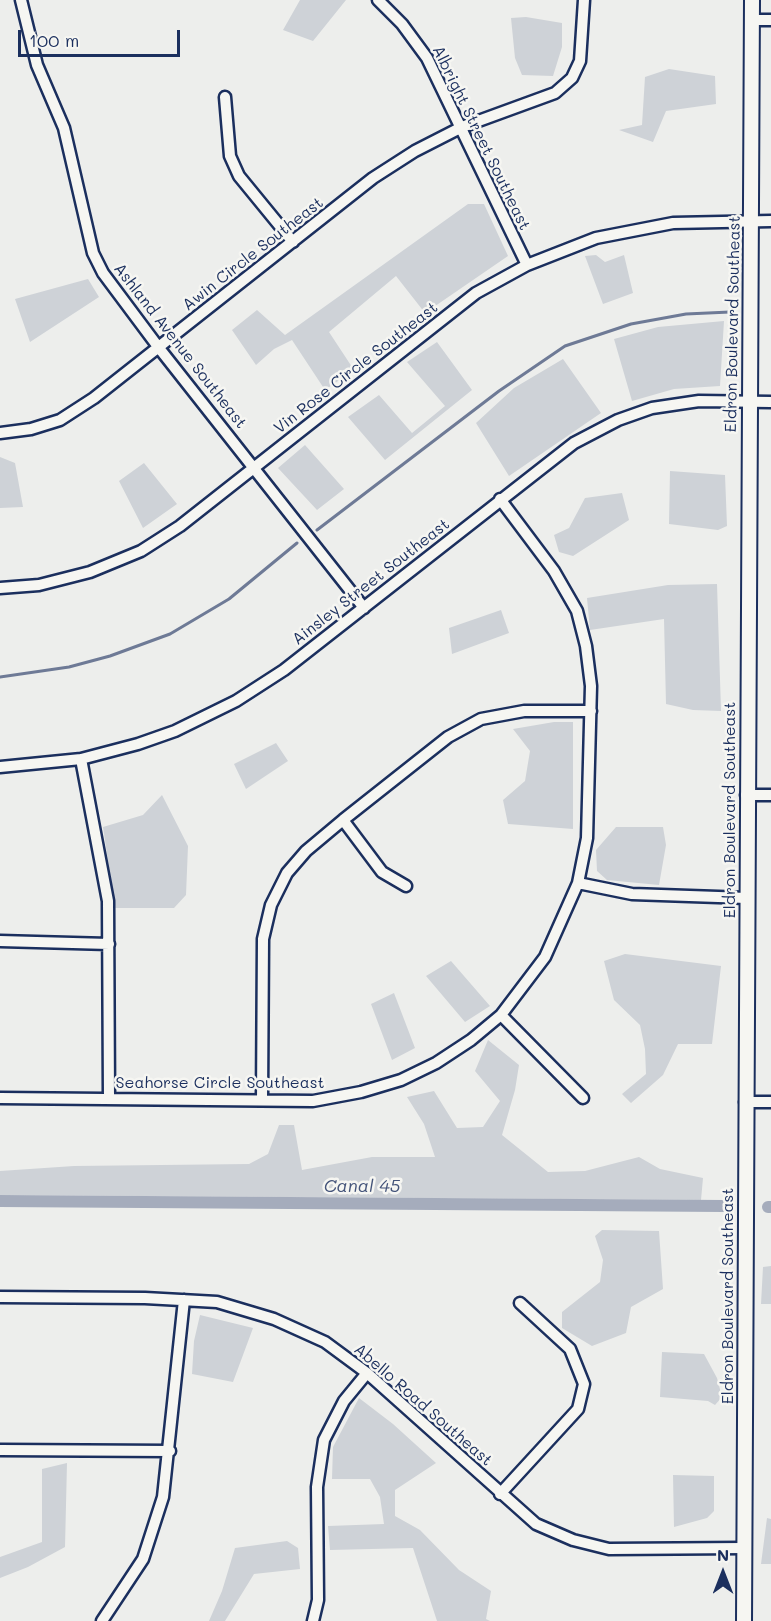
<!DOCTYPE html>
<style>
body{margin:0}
#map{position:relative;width:771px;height:1621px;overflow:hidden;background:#edeeec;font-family:Mali,sans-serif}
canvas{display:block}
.north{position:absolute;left:693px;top:1543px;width:60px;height:60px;-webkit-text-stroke:4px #f6f6f2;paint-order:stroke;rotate:0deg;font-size:16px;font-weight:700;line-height:24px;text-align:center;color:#1b2f5e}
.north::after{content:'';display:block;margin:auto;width:21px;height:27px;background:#1b2f5e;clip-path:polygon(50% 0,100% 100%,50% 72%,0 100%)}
.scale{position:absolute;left:18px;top:30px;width:162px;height:27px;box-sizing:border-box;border:3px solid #1b2f5e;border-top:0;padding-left:8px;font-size:18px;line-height:21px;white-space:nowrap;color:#1b2f5e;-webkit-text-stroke:4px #f6f6f2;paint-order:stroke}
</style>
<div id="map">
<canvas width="771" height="1621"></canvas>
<div class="north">N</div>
<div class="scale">100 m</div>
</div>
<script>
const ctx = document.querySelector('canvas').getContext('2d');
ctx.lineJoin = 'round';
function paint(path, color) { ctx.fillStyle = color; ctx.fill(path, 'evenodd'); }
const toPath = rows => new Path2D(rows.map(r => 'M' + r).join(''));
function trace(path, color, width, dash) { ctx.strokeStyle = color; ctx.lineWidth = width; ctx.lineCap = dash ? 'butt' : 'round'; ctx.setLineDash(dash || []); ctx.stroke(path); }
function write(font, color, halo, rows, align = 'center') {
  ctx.font = font + ' Mali,sans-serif'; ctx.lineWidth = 5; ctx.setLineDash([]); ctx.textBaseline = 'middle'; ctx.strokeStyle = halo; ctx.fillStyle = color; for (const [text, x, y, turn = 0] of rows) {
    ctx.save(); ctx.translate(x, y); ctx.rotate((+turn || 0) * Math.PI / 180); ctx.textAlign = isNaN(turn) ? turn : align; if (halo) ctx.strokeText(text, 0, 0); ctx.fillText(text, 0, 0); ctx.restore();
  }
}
const green = toPath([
 [300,0,346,0,313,41,283,30],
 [526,17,562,23,562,47,553,76,522,75,515,58,511,18],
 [669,69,715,76,716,104,666,111,653,142,619,130,642,125,645,77],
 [468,204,484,204,508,256,425,313,396,276,329,332,354,370,325,390,292,340,274,349,256,365,232,330,257,310,285,335],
 [596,255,605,262,624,255,633,293,603,304,585,256],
 [88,279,99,297,30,342,15,299],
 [724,321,720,386,674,389,632,401,614,339,658,327],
 [437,342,472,390,385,460,348,417,379,395,412,433,445,406,407,362],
 [563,359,601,413,509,476,476,423,514,388],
 [305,445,344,489,317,510,278,468],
 [0,457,15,463,23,507,0,508],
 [144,463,177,504,143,528,119,481],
 [670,471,725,475,727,526,718,530,669,524],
 [622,493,629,520,573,556,559,552,554,535,569,528,585,498],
 [717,584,721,711,693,710,666,704,664,619,590,630,587,598,668,585],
 [501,610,509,633,452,654,449,628],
 [554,722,573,722,573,829,508,824,503,800,525,781,530,751,513,729],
 [276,743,288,761,246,789,234,764],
 [162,795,188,846,186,895,174,908,115,908,103,827,143,815],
 [616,827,663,827,666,845,659,885,607,880,597,871,596,850],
 [625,954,721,966,712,1044,678,1044,663,1075,631,1103,622,1094,646,1074,645,1049,640,1025,614,1000,604,961],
 [451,961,490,1006,465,1022,426,976],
 [394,993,415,1048,392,1060,371,1004],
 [488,1040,519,1065,515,1090,502,1135,548,1172,585,1171,639,1157,660,1169,703,1178,701,1200,0,1195,0,1171,74,1166,249,1164,268,1154,279,1125,294,1125,302,1170,372,1157,435,1157,424,1124,407,1097,434,1091,457,1128,483,1127,500,1101,475,1071],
 [602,1230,659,1231,663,1289,631,1307,626,1333,592,1346,562,1328,562,1312,600,1282,603,1260,595,1236],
 [771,1266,771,1304,761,1304,763,1267],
 [200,1315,253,1328,233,1382,192,1374,194,1341],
 [662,1352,704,1354,717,1378,722,1397,715,1405,708,1401,660,1397],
 [359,1398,393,1424,436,1463,395,1490,395,1516,420,1530,459,1570,491,1591,486,1619,490,1621,437,1621,413,1548,330,1550,328,1526,384,1524,380,1497,370,1479,332,1479,333,1447],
 [67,1463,65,1547,28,1567,0,1578,0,1557,42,1542,42,1469],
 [673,1475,714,1476,714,1511,707,1518,674,1527],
 [767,1518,771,1519,771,1564,761,1564],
 [287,1541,298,1548,300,1569,254,1574,225,1621,209,1621,222,1591,235,1548]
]);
const stream = toPath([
 [317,530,499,391,565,346,631,324,686,314,730,312],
 [0,677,69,667,110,656,170,634,229,599,297,543]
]);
const canal = toPath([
 [0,1201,724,1206],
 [768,1207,771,1207]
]);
const minor = toPath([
 [21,0,37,65,64,128,93,253,103,273,159,348,364,608],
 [378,0,402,24,427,58,527,265],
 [752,20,771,20],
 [225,97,230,156,239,176,293,242],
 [0,433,31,429,60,420,94,398,373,178,415,151,462,127,555,93,572,78,580,61,584,0],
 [0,588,39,585,90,572,141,551,180,526,476,293,527,265,596,238,673,223,771,221],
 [81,759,108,901,109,1098],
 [0,767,81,759,138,744,175,731,236,701,284,670,574,443,618,420,652,408,699,401,771,402],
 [746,795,771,795],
 [343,820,382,872,406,886],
 [578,883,632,894,747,898],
 [0,941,109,944],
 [501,1015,583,1098],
 [0,1098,313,1101,361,1092,401,1080,436,1063,471,1040,501,1015,545,957,578,883,587,838,591,686,586,646,577,611,554,571,500,499],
 [262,1100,263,939,271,905,287,873,306,851,343,820,448,737,481,719,524,711,591,711],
 [745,1102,771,1102],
 [0,1297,145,1298,217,1302,274,1319,325,1342,367,1373,536,1524,573,1540,609,1549,744,1548],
 [0,1450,170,1451],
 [500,1494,578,1409,584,1384,570,1349,520,1303],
 [102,1621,143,1559,163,1497,184,1300],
 [313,1621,318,1600,317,1487,324,1440,344,1401,367,1373]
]);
const tertiary = toPath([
 [744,1621,752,0]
]);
const streetNames = [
 ["Albright Street Southeast",481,138,64],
 ["Awin Circle Southeast",253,254,-38],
 ["Eldron Boulevard Southeast",733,324,-89],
 ["Ashland Avenue Southeast",180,346,52],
 ["Vin Rose Circle Southeast",356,368,-38],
 ["Ainsley Street Southeast",371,582,-38],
 ["Eldron Boulevard Southeast",730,810,-90],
 ["Seahorse Circle Southeast",220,1083],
 ["Eldron Boulevard Southeast",728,1296,-90],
 ["Abello Road Southeast",423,1405,41]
];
const waterNames = [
 ["Canal 45",362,1186]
];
paint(green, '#ced2d7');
trace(stream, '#6e7a96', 3);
trace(canal, '#a5acbc', 12);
trace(minor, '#1b2f5e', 15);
trace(tertiary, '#1b2f5e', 18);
trace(minor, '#f6f6f2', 10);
trace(tertiary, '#f6f6f2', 14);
write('16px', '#1b2f5e', '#f6f6f2', streetNames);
write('italic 18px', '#44547a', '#f6f6f2', waterNames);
</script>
